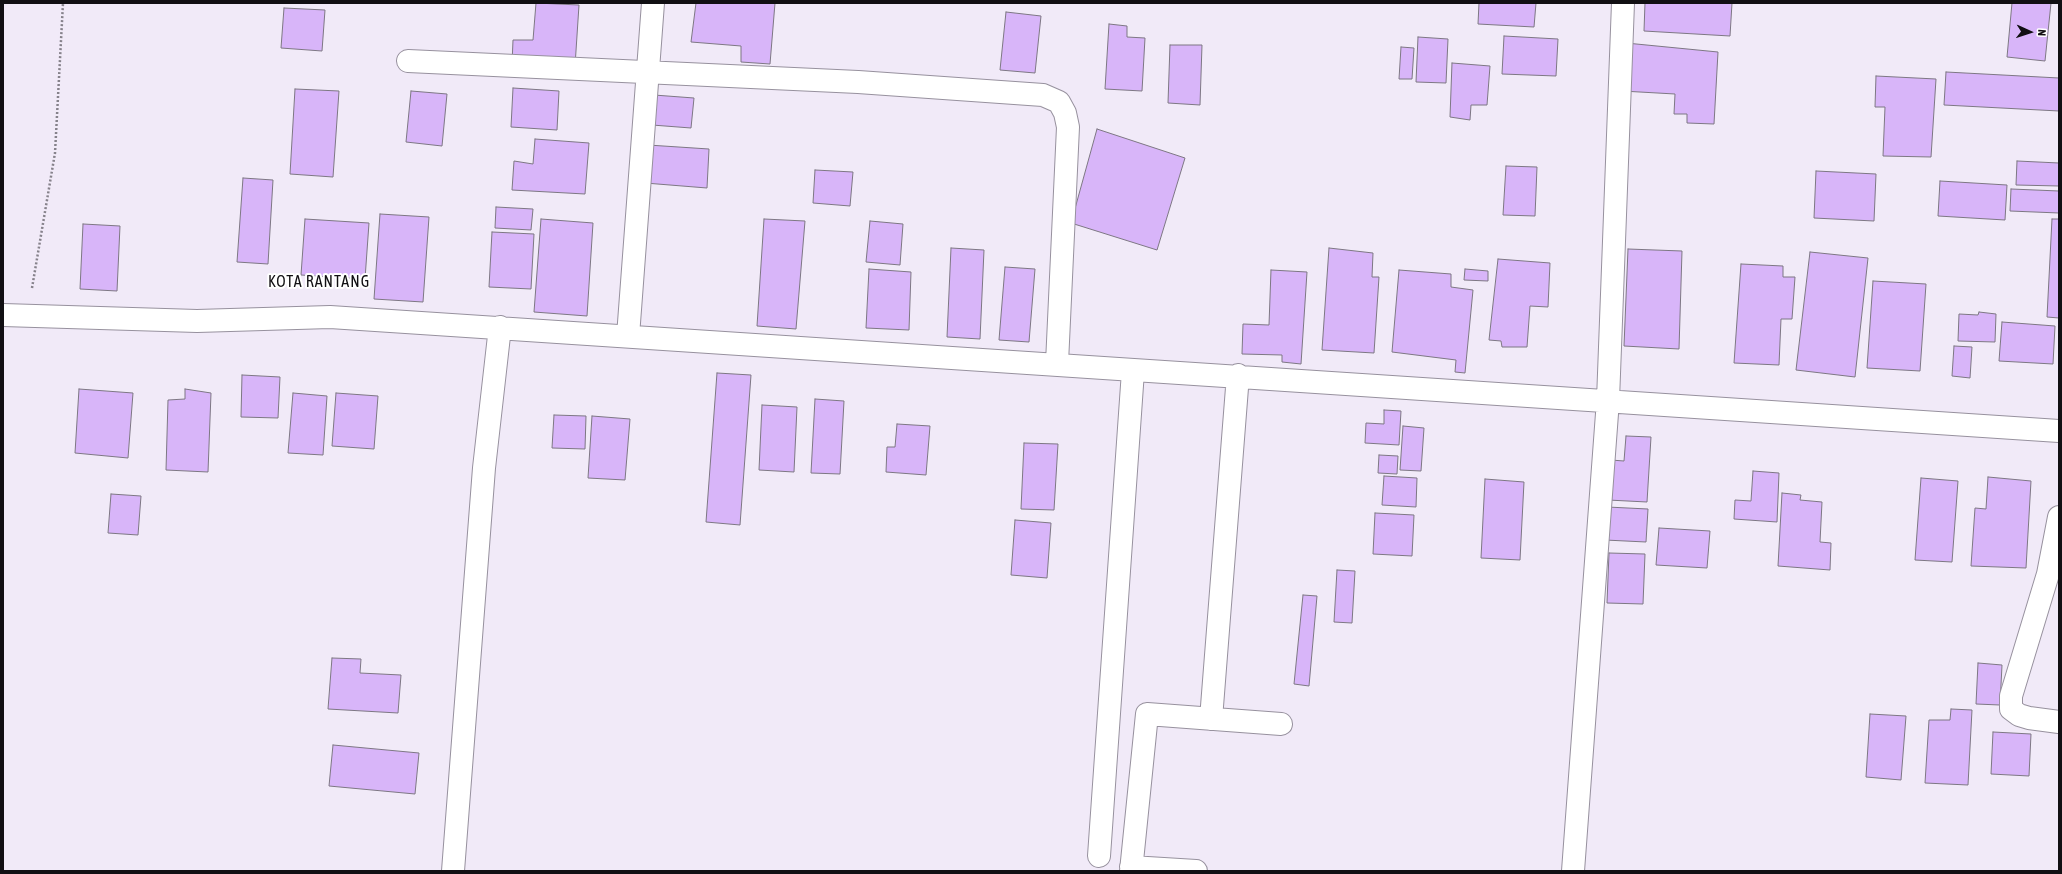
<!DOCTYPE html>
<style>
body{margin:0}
#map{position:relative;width:2062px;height:874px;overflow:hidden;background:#f1eaf8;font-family:"Asap Condensed",sans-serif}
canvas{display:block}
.frame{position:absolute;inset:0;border:4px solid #110f13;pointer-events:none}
.north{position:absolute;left:2010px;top:12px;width:40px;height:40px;-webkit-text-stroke:3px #fff;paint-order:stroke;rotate:93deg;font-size:11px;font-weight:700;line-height:16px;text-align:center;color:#110f13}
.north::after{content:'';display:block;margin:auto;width:14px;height:18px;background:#110f13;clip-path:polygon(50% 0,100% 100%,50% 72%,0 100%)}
</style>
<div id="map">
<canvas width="2062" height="874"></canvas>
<div class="frame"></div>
<div class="north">N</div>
</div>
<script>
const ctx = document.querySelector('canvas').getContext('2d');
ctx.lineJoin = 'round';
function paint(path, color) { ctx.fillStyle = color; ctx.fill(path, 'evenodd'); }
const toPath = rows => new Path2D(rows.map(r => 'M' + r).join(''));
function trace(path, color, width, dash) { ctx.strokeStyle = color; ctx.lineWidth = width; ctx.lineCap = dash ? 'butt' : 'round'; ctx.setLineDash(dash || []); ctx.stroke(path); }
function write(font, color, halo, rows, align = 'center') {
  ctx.font = font + ' "Asap Condensed",sans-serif'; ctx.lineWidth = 4; ctx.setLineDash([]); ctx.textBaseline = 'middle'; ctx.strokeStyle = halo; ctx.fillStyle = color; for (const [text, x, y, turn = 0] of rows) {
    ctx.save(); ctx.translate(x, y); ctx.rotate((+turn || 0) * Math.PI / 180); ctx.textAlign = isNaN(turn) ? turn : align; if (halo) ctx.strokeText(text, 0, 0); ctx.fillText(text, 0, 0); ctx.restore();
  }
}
const building = toPath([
 [536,3,579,5,575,66,512,64,513,40,533,40,536,3],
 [696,3,775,3,770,64,741,62,741,46,691,42,696,3],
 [1479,3,1536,3,1534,27,1478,24,1479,3],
 [1645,3,1732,3,1730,36,1644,31,1645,3],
 [2012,3,2051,3,2045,61,2007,57,2012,3],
 [284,8,325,10,322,51,281,48,284,8],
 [1006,12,1041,16,1035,73,1000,70,1006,12],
 [1109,24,1127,26,1127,37,1145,38,1142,91,1105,89,1109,24],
 [1504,36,1558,39,1556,76,1502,74,1504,36],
 [1418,37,1448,39,1446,83,1416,82,1418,37],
 [1626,43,1718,52,1714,124,1687,123,1687,114,1674,114,1675,94,1622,91,1626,43],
 [1170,45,1202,45,1200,105,1168,103,1170,45],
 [1401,47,1414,48,1412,79,1399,79,1401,47],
 [1452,63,1490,66,1487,105,1471,105,1470,120,1450,117,1452,63],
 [1946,72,2059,78,2059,111,1944,105,1946,72],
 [1876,76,1936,79,1931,157,1883,156,1885,107,1875,107,1876,76],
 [513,88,559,91,557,130,511,127,513,88],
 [295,89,339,91,333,177,290,174,295,89],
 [411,91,447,94,442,146,406,142,411,91],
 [654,95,694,98,691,128,652,125,654,95],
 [1097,129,1185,158,1157,250,1071,223,1097,129],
 [535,139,589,143,585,194,512,190,514,161,533,164,535,139],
 [648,145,709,149,707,188,645,183,648,145],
 [2017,161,2059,163,2059,186,2016,185,2017,161],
 [1506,166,1537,167,1535,216,1503,215,1506,166],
 [815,170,853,172,850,206,813,203,815,170],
 [1816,171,1876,174,1874,221,1814,218,1816,171],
 [243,178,273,180,268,264,237,262,243,178],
 [1940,181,2007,185,2005,220,1938,216,1940,181],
 [2011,189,2059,191,2059,213,2010,211,2011,189],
 [496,207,533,209,531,230,495,228,496,207],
 [380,214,429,217,423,302,374,299,380,214],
 [305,219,369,223,365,279,301,275,305,219],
 [541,219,593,223,587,316,534,312,541,219],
 [764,219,805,221,796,329,757,326,764,219],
 [2052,219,2059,219,2059,318,2047,317,2052,219],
 [870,221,903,224,900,265,866,262,870,221],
 [83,224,120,226,117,291,80,289,83,224],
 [492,232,534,234,531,289,489,287,492,232],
 [951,248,984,250,980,339,947,337,951,248],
 [1329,248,1373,253,1372,277,1379,277,1374,353,1322,350,1329,248],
 [1628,249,1682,251,1679,349,1624,346,1628,249],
 [1810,252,1868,258,1855,377,1796,370,1810,252],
 [1498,259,1550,263,1548,307,1530,306,1527,347,1502,347,1501,341,1489,340,1498,259],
 [1741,264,1783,266,1783,277,1795,277,1792,319,1781,319,1779,365,1734,363,1741,264],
 [1005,267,1035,269,1029,342,999,340,1005,267],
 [869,269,911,272,909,330,866,328,869,269],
 [1465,269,1488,271,1488,281,1464,280,1465,269],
 [1271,270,1307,272,1301,364,1282,362,1282,355,1242,354,1243,324,1269,325,1271,270],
 [1399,270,1451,274,1451,287,1473,290,1465,373,1455,372,1456,360,1392,352,1399,270],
 [1873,281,1926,284,1920,371,1867,368,1873,281],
 [1979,312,1996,314,1995,342,1958,341,1959,314,1978,315,1979,312],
 [2002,322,2055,326,2053,364,1999,361,2002,322],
 [1954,346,1972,347,1970,378,1952,376,1954,346],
 [717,373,751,375,740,525,706,522,717,373],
 [242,375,280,377,278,418,241,417,242,375],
 [79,389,133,393,128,458,75,453,79,389],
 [185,389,211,393,208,472,166,470,168,400,185,399,185,389],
 [293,393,327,396,323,455,288,453,293,393],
 [336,393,378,396,374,449,332,446,336,393],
 [815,399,844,401,840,474,811,473,815,399],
 [762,405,797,407,794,472,759,470,762,405],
 [1384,410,1401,411,1399,445,1365,443,1366,423,1384,424,1384,410],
 [554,415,586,416,585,449,552,448,554,415],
 [592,416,630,419,625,480,588,478,592,416],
 [897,424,930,426,926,475,886,472,887,447,895,447,897,424],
 [1403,426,1424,428,1421,471,1400,470,1403,426],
 [1626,436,1651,437,1647,502,1608,500,1611,460,1624,461,1626,436],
 [1024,443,1058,444,1054,510,1021,509,1024,443],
 [1379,455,1398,456,1397,474,1378,473,1379,455],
 [1753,471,1779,473,1777,522,1734,519,1735,500,1751,501,1753,471],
 [1384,476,1417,478,1416,507,1382,505,1384,476],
 [1988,477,2031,481,2026,568,1971,566,1975,508,1986,509,1988,477],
 [1921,478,1958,481,1952,562,1915,560,1921,478],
 [1485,479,1524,482,1520,560,1481,558,1485,479],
 [1782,493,1801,495,1800,500,1822,502,1820,542,1831,543,1830,570,1778,566,1782,493],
 [111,494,141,496,138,535,108,533,111,494],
 [1607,507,1648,509,1646,542,1605,540,1607,507],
 [1375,513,1414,515,1412,556,1373,554,1375,513],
 [1015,520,1051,523,1047,578,1011,575,1015,520],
 [1659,528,1710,531,1707,568,1656,565,1659,528],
 [1609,553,1645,554,1643,604,1607,603,1609,553],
 [1337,570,1355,571,1352,623,1334,622,1337,570],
 [1303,595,1317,596,1309,686,1294,684,1303,595],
 [332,658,361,659,360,673,401,675,398,713,328,709,332,658],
 [1978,663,2002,665,2000,705,1976,704,1978,663],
 [1951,709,1972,710,1968,785,1925,783,1929,720,1950,720,1951,709],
 [1870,714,1906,716,1901,780,1866,777,1870,714],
 [1993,732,2031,734,2029,776,1991,774,1993,732],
 [333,745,419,753,415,794,329,786,333,745]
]);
const path = toPath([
 [32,288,55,153,63,3]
]);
const street = toPath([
 [408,61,858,82,1043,95,1059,102,1065,113,1068,127,1057,363],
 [3,315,197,321,330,317,2059,431],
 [628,336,653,3],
 [2059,517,2048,574,2011,696,2011,709,2019,715,2029,718,2059,722],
 [1211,719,1238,375],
 [1099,856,1133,371],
 [1131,867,1196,871],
 [453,871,484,468,500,327],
 [1131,871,1147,714,1281,724],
 [1573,871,1608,400,1623,3]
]);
const quarterNames = [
 ["KOTA RANTANG",319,282]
];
paint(building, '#d8b5f9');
trace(building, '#7d7783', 1);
trace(street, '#97919e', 24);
trace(path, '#86828b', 2.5, [2, 2]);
trace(street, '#fff', 22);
ctx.letterSpacing = '1px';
write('16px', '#110f13', '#fff', quarterNames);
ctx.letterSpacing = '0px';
</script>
